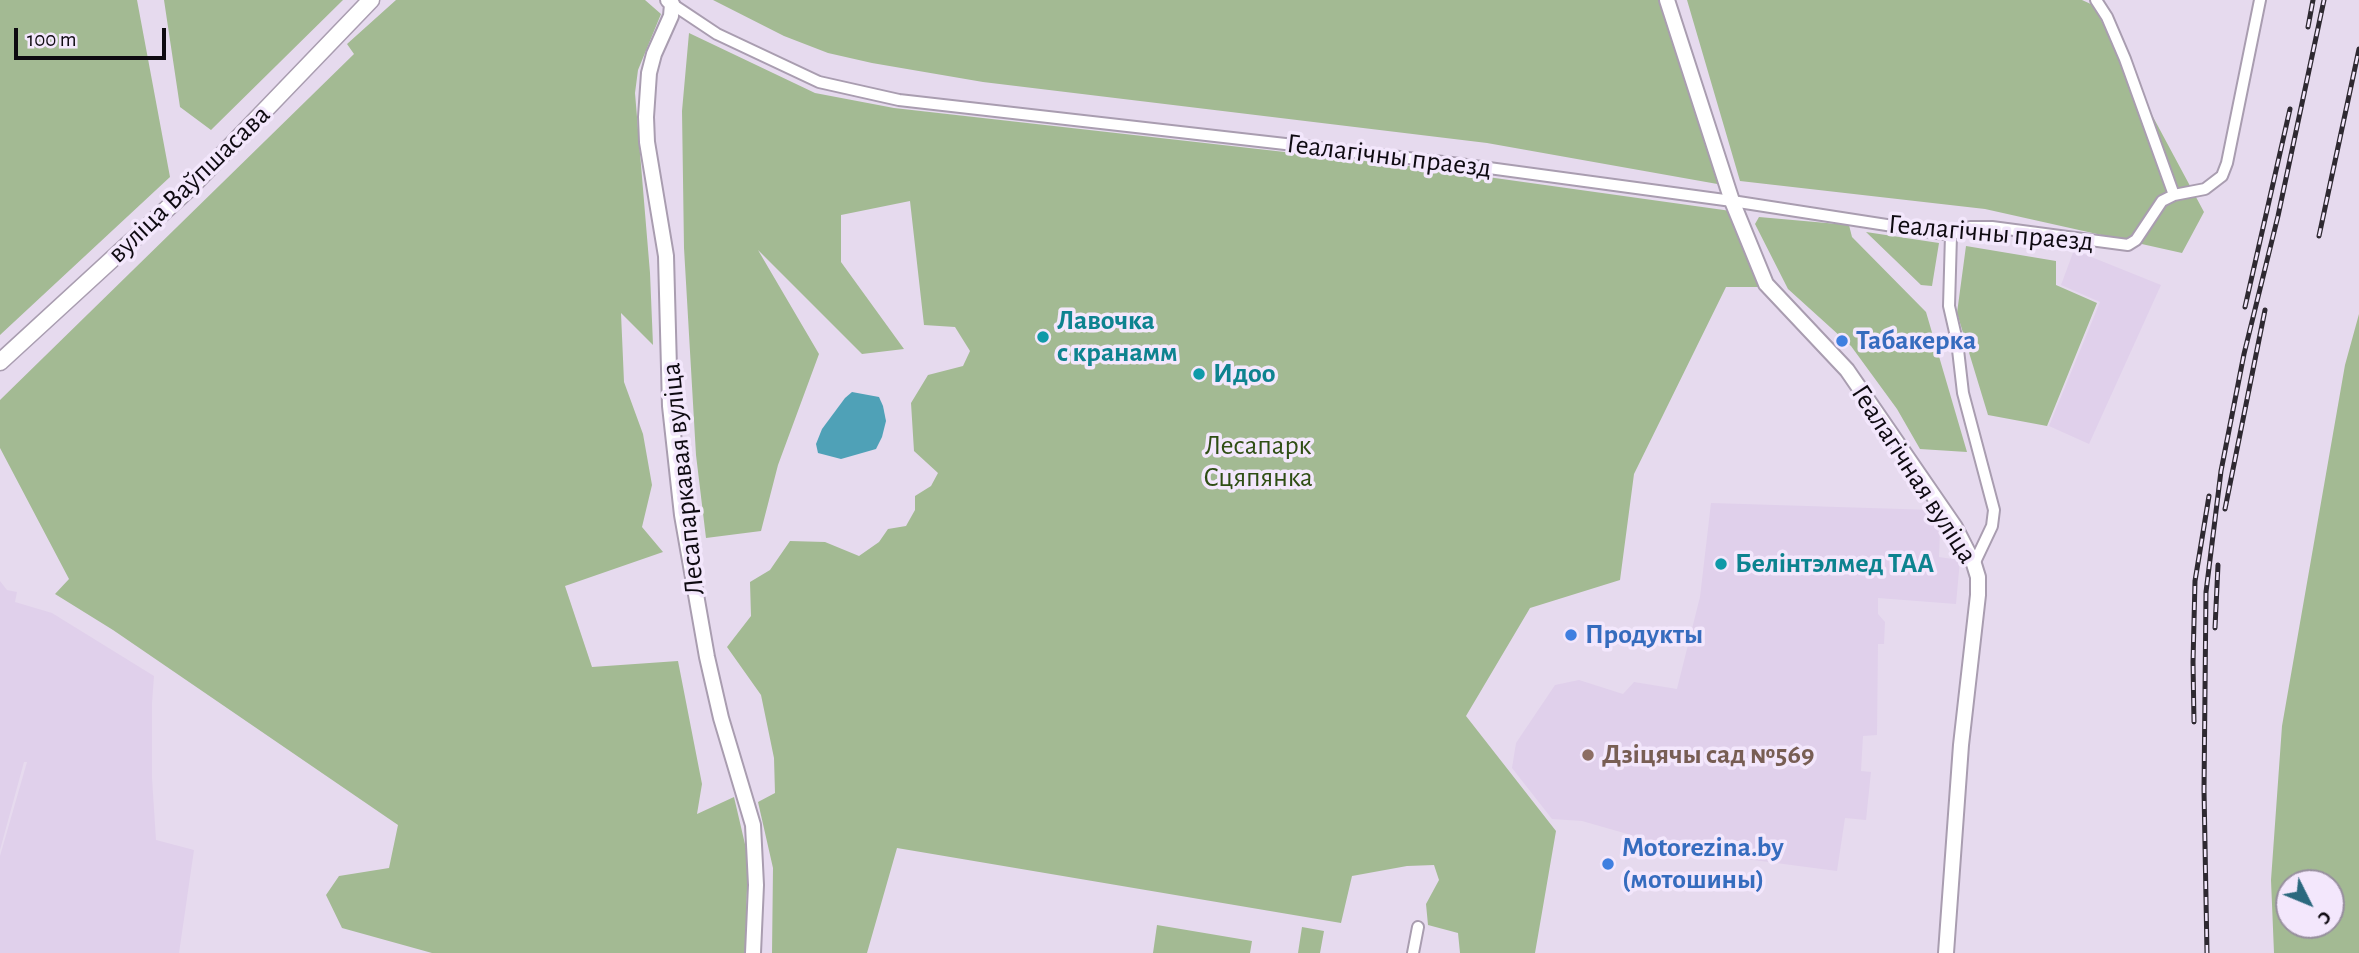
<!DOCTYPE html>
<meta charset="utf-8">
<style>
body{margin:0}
#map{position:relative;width:2359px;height:953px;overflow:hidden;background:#e6daee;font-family:"Alegreya Sans",sans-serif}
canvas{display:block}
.north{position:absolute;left:2275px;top:869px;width:70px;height:70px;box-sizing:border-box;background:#f3e7fc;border:2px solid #978f9e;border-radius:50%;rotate:133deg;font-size:19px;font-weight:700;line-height:28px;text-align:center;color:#0e0a11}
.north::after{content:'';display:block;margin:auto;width:24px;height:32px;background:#2a687e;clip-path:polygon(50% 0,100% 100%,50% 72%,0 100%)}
.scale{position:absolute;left:14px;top:28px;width:152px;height:32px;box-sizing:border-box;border:4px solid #0e0a11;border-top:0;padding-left:9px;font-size:21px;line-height:24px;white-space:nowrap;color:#0e0a11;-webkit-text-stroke:5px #f3e7fc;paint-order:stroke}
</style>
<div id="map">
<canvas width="2359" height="953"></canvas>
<div class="north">С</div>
<div class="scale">100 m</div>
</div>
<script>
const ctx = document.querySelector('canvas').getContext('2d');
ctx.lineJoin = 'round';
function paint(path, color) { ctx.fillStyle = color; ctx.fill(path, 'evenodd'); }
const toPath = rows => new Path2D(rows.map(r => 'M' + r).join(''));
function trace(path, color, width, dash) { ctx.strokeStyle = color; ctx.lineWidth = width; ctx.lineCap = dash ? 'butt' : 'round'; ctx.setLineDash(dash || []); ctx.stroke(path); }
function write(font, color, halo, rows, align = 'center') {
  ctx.font = font + ' "Alegreya Sans",sans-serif'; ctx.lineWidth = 7; ctx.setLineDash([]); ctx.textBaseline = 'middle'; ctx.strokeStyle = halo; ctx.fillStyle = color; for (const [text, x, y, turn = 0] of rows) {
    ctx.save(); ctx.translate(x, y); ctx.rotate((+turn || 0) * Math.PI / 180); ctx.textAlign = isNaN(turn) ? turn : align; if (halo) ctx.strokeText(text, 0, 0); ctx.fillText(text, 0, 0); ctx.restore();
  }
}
const built = toPath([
 [2074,250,2161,285,2089,444,2049,426,2100,302,2061,285],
 [1711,503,1934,510,1933,521,1938,522,1940,532,1939,557,1960,560,1956,604,1878,598,1878,614,1885,622,1884,644,1878,644,1877,735,1863,736,1861,771,1871,772,1866,820,1845,818,1837,871,1738,858,1645,839,1582,821,1552,819,1512,768,1516,743,1555,685,1579,680,1623,694,1634,682,1677,689,1700,597],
 [0,581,7,590,17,592,15,602,52,613,154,676,152,703,152,778,156,840,194,850,179,953,0,953,0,856,27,762,24,762,0,850]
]);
const green = toPath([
 [0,0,137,0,170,177,0,335],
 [164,0,343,0,211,130,180,107],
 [396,0,645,0,661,14,638,70,635,93,650,273,653,345,621,313,624,382,643,434,652,485,642,527,663,552,565,586,592,667,678,661,702,784,697,814,734,797,748,857,745,953,432,953,342,928,326,895,339,876,389,868,398,825,113,630,55,594,69,579,0,448,0,400,354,54,347,44],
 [713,0,1663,0,1723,185,1487,143,983,82,872,63,828,53,784,36],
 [1687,0,2082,0,2093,5,2204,212,2182,253,1985,209,1740,181],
 [689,33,815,93,894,108,1409,166,1738,212,1775,287,1726,287,1634,474,1620,580,1530,608,1466,716,1556,831,1535,953,1460,953,1458,933,1428,925,1426,904,1439,880,1434,865,1407,866,1352,876,1341,923,897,848,867,953,772,953,773,868,758,802,775,793,774,758,761,695,727,647,751,616,750,582,770,570,790,541,825,542,859,556,879,542,888,529,906,526,915,510,915,496,931,486,938,473,914,451,911,403,928,375,963,366,970,351,955,327,924,325,910,201,841,215,841,262,904,349,862,354,758,250,819,354,778,465,761,531,706,538,696,455,684,248,682,111],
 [1759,217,1849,225,1852,237,1926,312,1967,452,1920,449,1897,409,1851,346,1788,289,1755,224],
 [1866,232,1939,243,1932,286,1921,285],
 [1966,246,2056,261,2056,285,2097,303,2047,426,1988,415,1957,313],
 [2359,314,2359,953,2274,953,2271,880,2282,726,2345,365],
 [2289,883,2331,883,2331,925,2289,925],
 [1157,925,1252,941,1250,953,1153,953],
 [1302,927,1324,931,1320,953,1298,953]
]);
const water = toPath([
 [852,392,879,397,883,406,886,421,882,437,876,449,841,459,818,453,816,444,822,429,845,398]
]);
const minor = toPath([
 [2096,0,2107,17,2125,59,2174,195],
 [672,4,717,34,819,82,899,100,1452,163,1732,201,1951,235,1970,227,1992,227,2128,245,2136,240,2162,201,2174,195,2205,189,2222,176,2227,163,2260,0],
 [1951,235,1949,306,1957,341,1963,393,1994,510,1992,526,1974,564],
 [1413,953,1418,927]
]);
const tertiary = toPath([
 [668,0,672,4,671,16,654,54,649,73,646,117,647,142,666,256,670,406,682,515,707,657,721,718,753,825,756,885,753,953],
 [1667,0,1732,201,1766,284,1847,370,1955,527,1974,564,1978,577,1978,595,1961,745,1946,953]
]);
const secondary = toPath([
 [0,362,194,184,371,0]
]);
const rail = toPath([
 [2308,27,2313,0],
 [2319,236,2359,49],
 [2245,307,2290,109],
 [2225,509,2265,310],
 [2215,628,2218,565],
 [2194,722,2193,662,2195,581,2209,496],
 [2207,953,2204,790,2206,592,2221,471,2244,354,2278,216,2324,0]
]);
const markers = [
 [1043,337,7,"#0f9aa8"],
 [1842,341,7,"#3f7fe0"],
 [1199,374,7,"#0f9aa8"],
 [1721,564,7,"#0f9aa8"],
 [1571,635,7,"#3f7fe0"],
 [1588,755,7,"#8d6e63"],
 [1608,864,7,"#3f7fe0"]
];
const streetNames = [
 ["Геалагічны праезд",1389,156,7],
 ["вуліца Ваўпшасава",189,184,-44],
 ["Геалагічны праезд",1991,233,5],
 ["Геалагічная вуліца",1914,474,57],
 ["Лесапаркавая вуліца",683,479,-96]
];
const cultureNames = [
 ["Лавочка",1057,321],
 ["с кранамм",1057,353],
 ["Идоо",1213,374],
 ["Белінтэлмед ТАА",1735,564]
];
const shopNames = [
 ["Табакерка",1856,341],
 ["Продукты",1585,635],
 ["Motorezina.by",1622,848],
 ["(мотошины)",1622,880]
];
const parkNames = [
 ["Лесапарк",1258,446],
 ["Сцяпянка",1258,478]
];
const educationNames = [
 ["Дзіцячы сад №569",1602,755]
];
paint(built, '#e0d0eb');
paint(green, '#a3ba93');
paint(water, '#4fa1b7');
trace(minor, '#a99db0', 14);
trace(tertiary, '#a99db0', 18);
trace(secondary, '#a99db0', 19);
trace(minor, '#fff', 10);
trace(tertiary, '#fff', 14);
trace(secondary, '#fff', 16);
trace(rail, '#2e2931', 5);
trace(rail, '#f3e7fc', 2.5, [8]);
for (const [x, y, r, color] of markers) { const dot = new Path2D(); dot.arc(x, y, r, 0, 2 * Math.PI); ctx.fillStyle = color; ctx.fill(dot); trace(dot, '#f3e7fc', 2.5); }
write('28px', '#0e0a11', '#f3e7fc', streetNames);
write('bold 28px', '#0d838f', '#f3e7fc', cultureNames, 'left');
write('bold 28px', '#366cbe', '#f3e7fc', shopNames, 'left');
write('28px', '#2f4e14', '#f3e7fc', parkNames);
write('bold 28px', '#785e54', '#f3e7fc', educationNames, 'left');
</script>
